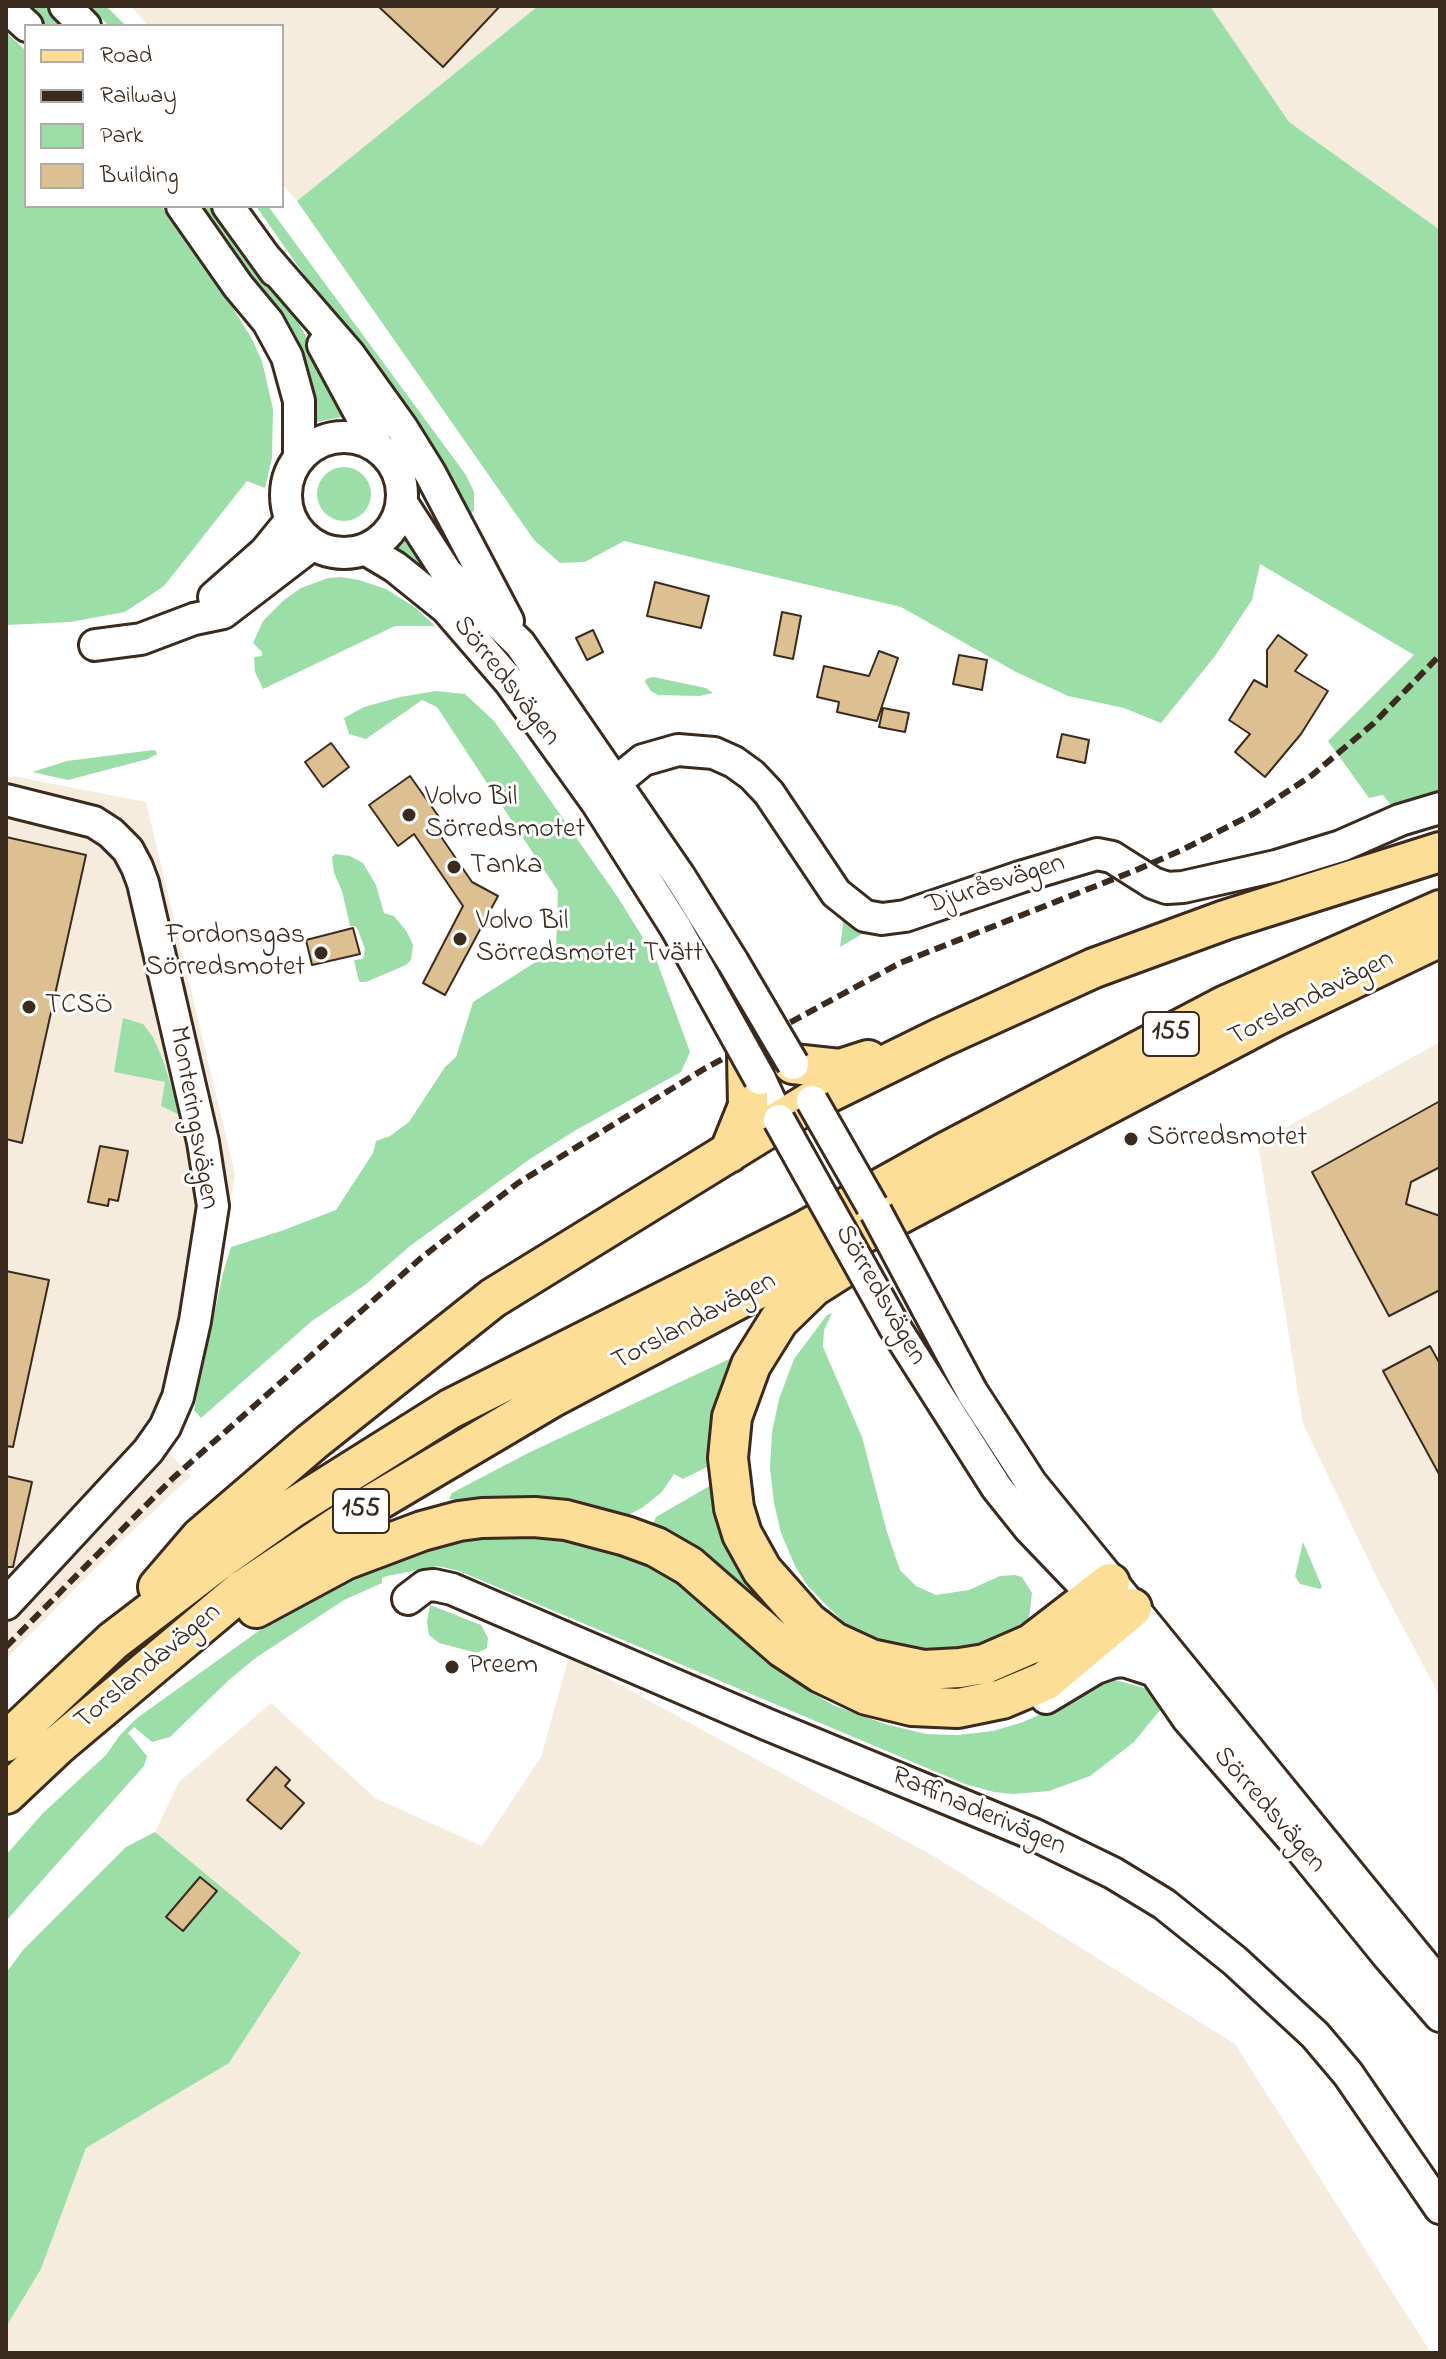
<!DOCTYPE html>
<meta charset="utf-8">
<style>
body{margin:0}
#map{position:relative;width:1446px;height:2359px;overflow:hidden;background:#fff;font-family:"Indie Flower",sans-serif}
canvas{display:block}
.frame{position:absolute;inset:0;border:8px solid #3b2a1e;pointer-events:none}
.legend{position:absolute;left:24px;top:24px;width:260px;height:184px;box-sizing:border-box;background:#fff;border:2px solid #b1aaa5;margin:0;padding:10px 14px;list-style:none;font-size:24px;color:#3b2a1e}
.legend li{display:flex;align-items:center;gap:16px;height:40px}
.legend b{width:40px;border:2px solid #b1aaa5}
</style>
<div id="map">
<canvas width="1446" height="2359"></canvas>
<div class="frame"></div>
<ul class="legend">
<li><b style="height:10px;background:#fdde96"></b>Road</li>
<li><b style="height:10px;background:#3b2a1e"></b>Railway</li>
<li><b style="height:22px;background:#9cdea8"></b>Park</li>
<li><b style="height:22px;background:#ddc091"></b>Building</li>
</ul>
</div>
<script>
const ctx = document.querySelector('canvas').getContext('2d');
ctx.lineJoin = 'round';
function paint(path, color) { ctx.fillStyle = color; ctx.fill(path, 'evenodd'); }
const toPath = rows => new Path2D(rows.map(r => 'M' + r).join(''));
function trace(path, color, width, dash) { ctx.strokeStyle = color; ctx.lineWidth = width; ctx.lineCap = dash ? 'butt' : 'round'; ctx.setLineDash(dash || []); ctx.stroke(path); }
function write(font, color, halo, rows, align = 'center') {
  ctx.font = font + ' "Indie Flower",sans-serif'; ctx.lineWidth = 6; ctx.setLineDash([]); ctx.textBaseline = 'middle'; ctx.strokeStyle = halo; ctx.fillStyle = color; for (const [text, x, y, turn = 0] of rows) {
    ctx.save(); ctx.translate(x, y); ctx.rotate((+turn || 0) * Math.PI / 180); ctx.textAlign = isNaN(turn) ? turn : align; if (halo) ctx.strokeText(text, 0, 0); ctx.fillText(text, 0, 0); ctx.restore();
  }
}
const built = toPath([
 [131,6,538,6,297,201,282,184,282,26,148,26],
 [1210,6,1440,6,1440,230,1289,122],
 [13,776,146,802,235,1174,226,1233,188,1407,167,1451,191,1476,125,1538,6,1659,6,778],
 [1440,1042,1440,1697,1379,1582,1303,1424,1258,1143],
 [569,1657,935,1857,1235,2044,1431,2353,6,2353,6,2327,41,2269,86,2148,229,2063,301,1954,155,1832,179,1782,271,1703,375,1798,482,1846,541,1757]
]);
const green = toPath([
 [21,6,49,6,69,26,41,26],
 [89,6,106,6,126,26,109,26],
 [538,6,1210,6,1289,122,1440,230,1440,819,1409,829,1383,795,1369,798,1328,741,1414,655,1260,564,1252,600,1215,656,1161,723,1124,708,1068,696,1016,672,901,607,624,541,585,562,560,563,534,540,297,201],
 [6,32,26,51,26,206,161,206,231,305,252,339,262,361,273,409,272,458,265,488,247,481,164,586,125,612,70,622,6,625],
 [195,206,219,206,286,300,335,389,346,416,313,423],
 [256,206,268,206,466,475,474,492,474,510,468,519,317,293],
 '317 494a27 27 0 1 1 54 0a27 27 0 1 1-54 0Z',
 [398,525,433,571,429,576,403,554,382,542],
 [341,577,359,580,386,589,416,608,435,626,395,626,263,689,255,672,254,657,262,656,262,652,253,643,263,621,284,600,301,588,328,578],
 [653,677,706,688,713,693,699,696,658,695,651,691,645,682,646,679],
 [436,691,465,694,494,721,520,757,619,899,656,959,690,1052,681,1072,576,1130,530,1159,410,1246,365,1285,312,1321,201,1418,194,1410,223,1273,231,1247,281,1231,336,1210,373,1153,376,1141,390,1136,409,1122,445,1067,456,1057,473,1002,556,949,558,891,437,707,422,700,366,739,349,734,344,718,364,707,400,697],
 [153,750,156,751,157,754,148,759,68,780,32,772,67,761],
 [335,854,350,856,363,863,376,885,384,913,394,916,407,932,413,945,411,960,406,965,366,982,360,982,358,978,354,960,363,959,365,949,358,930,355,926,350,926,342,891,334,873,332,857],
 [840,912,867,931,840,947,843,925],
 [123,1018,143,1024,153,1037,163,1060,180,1115,161,1106,165,1082,114,1072],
 [832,1313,824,1330,823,1347,862,1437,887,1532,900,1570,916,1586,936,1595,969,1590,1000,1576,1015,1575,1022,1577,1032,1593,1029,1618,1001,1639,969,1647,942,1651,896,1646,871,1637,845,1623,826,1605,807,1585,795,1566,781,1533,774,1503,770,1468,772,1432,779,1399,794,1359,827,1315],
 [738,1355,717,1462,683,1479,674,1474,662,1492,642,1508,620,1519,449,1499,452,1493,528,1453],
 [713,1484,760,1591,757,1598,753,1600,650,1531,656,1517],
 [501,1531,570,1538,578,1546,587,1544,667,1567,811,1692,833,1705,885,1724,926,1734,958,1735,993,1731,1023,1722,1043,1713,1108,1678,1148,1689,1165,1704,1134,1742,1090,1776,1049,1791,1013,1794,994,1792,965,1784,459,1571,438,1566,387,1576,382,1578,382,1583,344,1600,257,1657,230,1679,170,1737,152,1742,134,1727,128,1733,147,1756,144,1766,6,1921,6,1855,43,1813,106,1755,120,1735,137,1718,288,1610,400,1550],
 [1303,1542,1322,1587,1320,1589,1300,1584,1295,1576],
 [430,1605,481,1625,488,1638,487,1648,477,1653,439,1643,429,1635,427,1622],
 [155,1832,301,1953,229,2063,86,2148,41,2269,6,2327,6,1973,23,1950,126,1847]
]);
const building = toPath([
 [378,6,500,6,443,67,378,6],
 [655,582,709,596,701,628,647,616,655,582],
 [782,612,801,616,793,659,774,655,782,612],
 [593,630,603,652,587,660,576,638,593,630],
 [1278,635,1307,655,1295,671,1328,691,1301,734,1265,777,1235,752,1250,734,1229,720,1254,680,1267,687,1267,650,1278,635],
 [879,651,898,658,877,721,837,712,839,702,817,697,824,666,869,676,879,651],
 [959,655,987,660,982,690,953,684,959,655],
 [883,708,909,713,905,732,879,727,883,708],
 [1062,734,1089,740,1085,763,1057,757,1062,734],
 [331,743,349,767,323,787,305,762,331,743],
 [410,776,439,817,431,822,472,882,498,896,445,995,423,983,463,906,414,834,398,846,369,805,410,776],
 [6,837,86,855,22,1143,6,1139,6,837],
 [353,928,360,954,312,965,306,940,353,928],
 [1440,1101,1440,1167,1411,1182,1406,1204,1440,1216,1440,1290,1389,1316,1312,1172,1440,1101],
 [100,1146,128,1151,118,1201,109,1199,108,1206,88,1202,100,1146],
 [6,1271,49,1280,13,1447,6,1446,6,1271],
 [1430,1346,1440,1364,1440,1476,1383,1371,1430,1346],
 [6,1476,32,1482,13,1567,6,1567,6,1476],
 [276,1767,290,1780,285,1786,304,1803,281,1829,247,1800,276,1767],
 [200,1877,217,1891,183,1931,166,1917,200,1877]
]);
const minor = toPath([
 [65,6,85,26],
 [6,7,27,26],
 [182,206,238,286,268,322,287,357,299,401,299,458],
 [228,206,275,271],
 [265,257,349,354,402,428,430,473,508,621],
 [323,345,379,449],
 '286 495a58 58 0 1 1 116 0a58 58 0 1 1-116 0Z',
 [402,503,447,573,520,644,680,877,733,962],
 [365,549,395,567,446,608,510,682,597,803,676,928,705,980],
 [214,597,265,552,291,520],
 [95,645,141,639,194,619,223,613,313,544],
 [616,782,643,760,678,750,714,753,734,762,752,775,769,793,836,893,865,916,882,919,905,916,1020,877,1097,854,1112,857,1153,883,1167,888,1183,887,1276,866,1341,846,1400,820,1440,808],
 [6,800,94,822,111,833,128,850,137,867,143,883,203,1142,213,1206,195,1321,178,1397,165,1427,148,1451,6,1604],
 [760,1079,779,1120],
 [927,1308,972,1392,1031,1483,1440,1985],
 [894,1326,997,1488,1029,1528,1095,1597,1155,1671,1188,1719,1301,1849,1388,1956,1440,2016],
 [408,1599,425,1586,434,1585,452,1589,766,1724,1033,1834,1113,1873,1164,1904,1235,1961,1315,2035,1348,2074,1440,2208],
 [1046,1698,1096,1668,1113,1662,1124,1661,1155,1671]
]);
const major = toPath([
 [793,1064,840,1069,868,1060],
 [729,1153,748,1106,747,1055],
 [843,1268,813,1287,779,1320,751,1365,732,1417,728,1458,734,1508,742,1534,762,1570,808,1622,834,1642,871,1659,924,1670,960,1668,985,1664,1031,1644,1110,1583],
 [158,1587,200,1538,312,1442,493,1298,812,1101,940,1038,1094,968,1225,920,1440,852],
 [256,1608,345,1560,422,1531,459,1521,482,1518,534,1517,566,1520,626,1536,656,1547,689,1566,783,1648,821,1673,867,1695,912,1706,958,1708,1002,1699,1045,1681,1132,1608],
 [6,1742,113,1641,219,1560,291,1509,450,1409,802,1232,944,1153,1226,1005,1440,910],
 [6,1794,58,1745,241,1591,367,1507,553,1397,1272,1018,1440,937]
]);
const rail = toPath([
 [6,1647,172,1479,421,1258,518,1183,704,1069,900,963,1134,871,1184,849,1253,814,1311,776,1374,723,1440,655]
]);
const minorBridge = toPath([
 [733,962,793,1064],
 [705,980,760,1079],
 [812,1101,872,1206],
 [779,1120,894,1326],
 [876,1212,927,1308]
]);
const markers = [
 [409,815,8,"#3b2a1e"],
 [454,867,8,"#3b2a1e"],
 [460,939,8,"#3b2a1e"],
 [321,953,8,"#3b2a1e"],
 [29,1007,8,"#3b2a1e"],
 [1131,1139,8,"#3b2a1e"],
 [452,1667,8,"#3b2a1e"]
];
const shields = [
 [1171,1034,56],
 [361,1511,56]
];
const shieldNames = [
 ["155",1171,1034],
 ["155",361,1511]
];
const streetNames = [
 ["Sörredsvägen",505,682,52],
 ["Djuråsvägen",996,886,-18],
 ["Torslandavägen",1312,1000,-27],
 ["Monteringsvägen",192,1118,80],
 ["Sörredsvägen",879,1296,60],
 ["Torslandavägen",695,1323,-28],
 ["Torslandavägen",149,1668,-40],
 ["Sörredsvägen",1268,1811,49],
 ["Raffinaderivägen",978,1813,23]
];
const poiNames = [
 ["Volvo Bil",425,799],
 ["Sörredsmotet",425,831],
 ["Tanka",470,867],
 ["Volvo Bil",476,923],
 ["Sörredsmotet Tvätt",476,955],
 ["Fordonsgas",305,937,"right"],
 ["Sörredsmotet",305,969,"right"],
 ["TCSÖ",45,1007],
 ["Sörredsmotet",1147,1139],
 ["Preem",468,1667]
];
paint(built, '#f5ecde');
paint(green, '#9cdea8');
paint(building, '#ddc091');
trace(building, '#3b2a1e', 2);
trace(minor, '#3b2a1e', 36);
trace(major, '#3b2a1e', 44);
trace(minor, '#fff', 30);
trace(major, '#fdde96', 38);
trace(rail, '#3b2a1e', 6, [12, 6]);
trace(minorBridge, '#3b2a1e', 36, []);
trace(minorBridge, '#fff', 30);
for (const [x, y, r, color] of markers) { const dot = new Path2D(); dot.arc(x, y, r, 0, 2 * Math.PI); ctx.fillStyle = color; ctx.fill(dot); trace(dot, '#fff', 3); }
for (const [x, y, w] of shields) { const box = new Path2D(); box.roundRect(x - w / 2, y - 22, w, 44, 6); ctx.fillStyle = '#fff'; ctx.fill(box); trace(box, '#3b2a1e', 2); }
write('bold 26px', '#3b2a1e', null, shieldNames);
write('28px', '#3b2a1e', '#fff', streetNames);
write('28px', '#3b2a1e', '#fff', poiNames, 'left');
</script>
